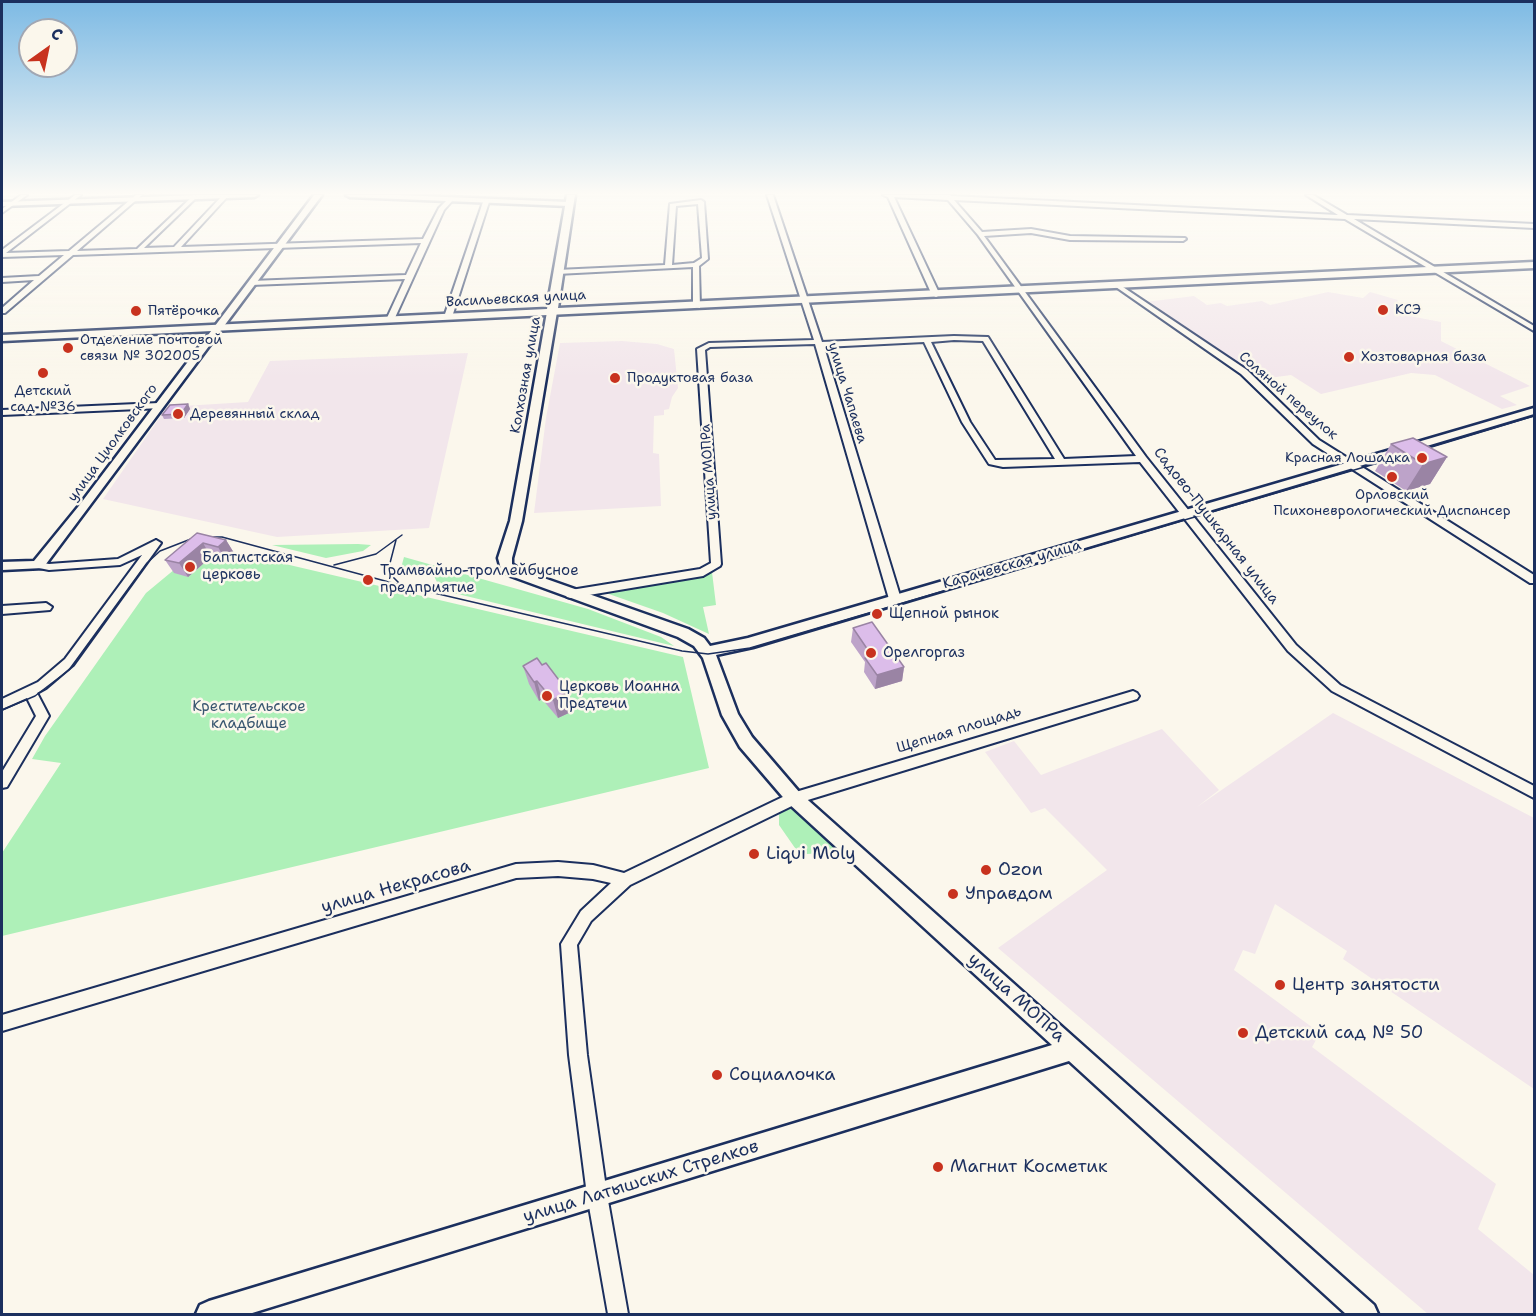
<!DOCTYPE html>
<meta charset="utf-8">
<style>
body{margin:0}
#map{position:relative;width:1536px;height:1316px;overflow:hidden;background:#fbf7ec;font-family:"Shantell Sans",sans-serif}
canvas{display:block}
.frame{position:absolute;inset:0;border:3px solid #1b2f5e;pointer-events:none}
.north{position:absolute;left:18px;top:18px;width:60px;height:60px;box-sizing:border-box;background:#fbf7ec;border:2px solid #a1a7b3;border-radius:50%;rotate:33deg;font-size:16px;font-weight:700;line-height:24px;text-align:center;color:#1b2f5e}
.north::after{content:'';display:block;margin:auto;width:21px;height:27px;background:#c8321e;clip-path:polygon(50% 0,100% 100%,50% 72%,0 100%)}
</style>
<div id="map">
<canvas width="1536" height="1316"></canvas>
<div class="frame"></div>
<div class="north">С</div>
</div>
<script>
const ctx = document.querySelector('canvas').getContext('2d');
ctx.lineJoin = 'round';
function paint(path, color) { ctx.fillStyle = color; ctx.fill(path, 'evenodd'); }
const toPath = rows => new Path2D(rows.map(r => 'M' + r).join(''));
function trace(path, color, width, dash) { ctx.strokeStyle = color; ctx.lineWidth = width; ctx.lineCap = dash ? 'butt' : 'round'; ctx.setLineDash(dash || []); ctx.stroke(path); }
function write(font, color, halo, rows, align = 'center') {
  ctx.font = font + ' "Shantell Sans",sans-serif'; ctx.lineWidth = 5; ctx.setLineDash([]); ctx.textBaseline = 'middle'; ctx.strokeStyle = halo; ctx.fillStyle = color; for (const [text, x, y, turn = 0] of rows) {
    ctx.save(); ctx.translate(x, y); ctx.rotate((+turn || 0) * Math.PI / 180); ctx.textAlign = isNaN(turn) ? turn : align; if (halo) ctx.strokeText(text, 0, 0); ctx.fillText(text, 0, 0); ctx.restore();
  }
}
const built = toPath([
 [1328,292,1363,298,1370,292,1398,300,1394,313,1441,322,1441,341,1530,386,1500,396,1517,405,1502,409,1435,375,1411,373,1321,394,1291,375,1269,378,1249,373,1145,302,1194,296,1207,305,1221,303,1227,306,1262,301,1270,305],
 [622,341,657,344,674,349,678,388,672,397,669,409,664,410,664,415,654,416,653,453,659,454,661,506,534,513,546,418,560,343],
 [468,353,429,528,277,537,103,499,167,407,248,402,270,361],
 [1333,713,1534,818,1534,1089,1343,959,1347,951,1275,904,1255,954,1243,950,1234,970,1320,1033,1312,1047,1496,1184,1478,1229,1534,1275,1534,1314,1428,1314,998,948,1107,870,1045,808,1031,813,985,752,1014,741,1041,775,1162,729,1219,790,1197,807]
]);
const green = toPath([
 [204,545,683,657,709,768,2,936,2,853,61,763,32,759,45,736,146,593],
 [272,545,358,544,371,545,363,551,326,558],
 [404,557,588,609,661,637,674,646,441,590,434,576,401,568],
 [712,572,716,605,703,607,709,634,663,613,606,593],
 [791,806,841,852,807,854,795,848,779,825,779,812]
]);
const minor = toPath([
 [21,195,27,195,2,213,2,209,21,195],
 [75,195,81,195,6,253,69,251,136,195,142,195,77,251,137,249,194,195,196,198,144,248,174,247,223,195,228,196,181,247,423,239,439,208,448,199,453,200,444,210,393,322,386,320,405,279,251,285,248,283,251,281,406,275,421,243,73,255,5,313,2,313,2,308,34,280,2,282,2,278,39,276,64,255,2,257,2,250,75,195],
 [767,195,773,195,822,342,954,336,988,337,1064,459,1136,456,978,235,948,200,894,197,940,295,936,297,932,295,888,197,883,195,950,195,951,196,1338,215,1306,195,1313,195,1347,215,1534,224,1534,228,1354,219,1534,326,1534,331,1345,219,954,200,982,232,1031,229,1070,236,1185,238,1186,239,1183,241,1070,240,1031,233,984,236,1146,457,1296,645,1340,685,1534,786,1534,798,1332,691,1288,651,1140,462,1003,467,989,464,962,422,924,342,824,347,901,599,899,602,895,603,889,599,815,344,710,347,705,350,721,564,720,566,703,576,571,598,567,597,565,594,567,591,571,590,700,569,711,563,697,349,709,343,814,340,767,195],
 [954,340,983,341,1055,459,995,460,970,422,931,342,954,340],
 [486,200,489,202,452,317,445,319,444,317,483,202,486,200],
 [701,200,704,202,708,259,699,266,700,308,693,306,693,267,557,274,554,272,557,270,665,265,670,204,701,200],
 [698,204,702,258,694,263,672,265,676,206,698,204],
 [1116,285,1120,285,1247,370,1319,440,1534,575,1534,583,1530,583,1313,444,1241,374,1116,287,1116,285],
 [159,403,163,406,162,408,2,415,2,410,159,403],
 [156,540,161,543,73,665,46,688,37,693,49,716,7,787,2,788,2,772,36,716,27,698,2,709,2,699,38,682,65,659,142,555,120,565,49,570,34,567,33,565,38,562,49,564,118,559,156,540],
 [46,603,52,607,50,610,2,614,2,606,46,603],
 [1133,691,1137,693,1139,696,1137,699,798,803,630,885,591,921,577,945,587,1055,607,1195,628,1314,608,1314,587,1195,569,1055,561,944,581,911,611,883,593,879,558,876,516,878,2,1031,2,1015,516,864,558,862,593,865,624,873,789,794,1133,691]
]);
const tertiary = toPath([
 [200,195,258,195,254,197,2,206,2,202,200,195],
 [314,195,322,195,43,568,2,570,2,562,34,561,78,507,314,195],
 [346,195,397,195,569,202,573,204,569,206,350,197,346,195],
 [552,309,557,312,522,521,512,558,512,564,521,570,688,629,704,638,710,646,748,638,1534,408,1534,414,753,647,716,655,738,714,752,737,800,793,1374,1305,1378,1314,1346,1314,1069,1061,249,1314,196,1314,200,1305,209,1301,1052,1045,788,803,740,747,722,715,703,658,694,646,678,637,511,576,501,569,498,558,510,521,547,312,552,309]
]);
const secondary = toPath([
 [567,195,575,195,558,308,1534,262,1534,268,2,341,2,335,547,309,567,195]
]);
const tram = toPath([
 [1415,452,1534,416],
 [396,540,390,563,393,577,402,586],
 [334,565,376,554,402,535],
 [2,710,35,696,69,670,147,563,160,551,196,537,222,537,400,585,682,651,708,654,750,648,1395,458]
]);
const wall = toPath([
 [188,404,190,409,184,418,164,419,162,415],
 [1391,444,1447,457,1430,484,1406,491,1375,471],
 [197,533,226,540,234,553,226,561,211,557,188,577,174,573,165,560],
 [853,628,904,667,902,681,875,689,864,672,865,662,851,642],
 [523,666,573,711,558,718,542,699,539,701,529,684]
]);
const shadedWall = toPath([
 [188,404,190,409,184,418,181,414],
 [1447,457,1430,484,1406,491,1423,464],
 [226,540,234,553,226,561,218,547],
 [203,543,211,557,188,577,179,563],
 [904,667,902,681,875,689,877,675],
 [537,681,542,699,539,701,534,682],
 [568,692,573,711,558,718,553,700]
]);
const building = toPath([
 [188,404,181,414,162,415,170,405,188,404],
 [1413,438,1447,457,1423,464,1391,444,1413,438],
 [197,533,226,540,218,547,203,543,179,563,165,560,197,533],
 [872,622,904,667,877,675,865,658,872,656,853,628,872,622],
 [537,658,542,665,546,663,568,692,553,700,537,681,534,682,523,666,537,658]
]);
const markers = [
 [1383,310,6,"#c8321e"],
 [136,311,6,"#c8321e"],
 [68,348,6,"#c8321e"],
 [1349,357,6,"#c8321e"],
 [43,373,6,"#c8321e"],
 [615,378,6,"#c8321e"],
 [178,414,6,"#c8321e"],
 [1422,458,6,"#c8321e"],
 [1392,477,6,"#c8321e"],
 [190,567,6,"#c8321e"],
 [368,580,6,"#c8321e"],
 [877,614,6,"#c8321e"],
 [871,653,6,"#c8321e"],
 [547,696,6,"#c8321e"],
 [754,854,6,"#c8321e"],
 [986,870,6,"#c8321e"],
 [953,894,6,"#c8321e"],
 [1280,985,6,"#c8321e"],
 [1243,1033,6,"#c8321e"],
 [717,1075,6,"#c8321e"],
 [938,1167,6,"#c8321e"]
];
const farStreetnames = [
 ["Васильевская улица",516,299,-3],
 ["Колхозная улица",526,375,-80],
 ["улица Чапаева",847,393,73],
 ["Соляной переулок",1288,396,41],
 ["улица Циолковского",113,443,-54],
 ["улица МОПРа",709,472,-94]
];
const farPoinames = [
 ["КСЭ",1395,310],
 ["Пятёрочка",148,311],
 ["Отделение почтовой",80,340],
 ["связи № 302005",80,356],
 ["Хозтоварная база",1361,357],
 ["Продуктовая база",627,378],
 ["Детский",43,391,"center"],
 ["сад №36",43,407,"center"],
 ["Деревянный склад",190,414],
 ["Красная Лошадка",1410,458,"right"],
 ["Орловский",1392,495,"center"],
 ["Психоневрологический Диспансер",1392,511,"center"]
];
const streetNames = [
 ["Садово-Пушкарная улица",1216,526,52],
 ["Карачевская улица",1012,565,-16],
 ["Щепная площадь",959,730,-17]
];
const poiNames = [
 ["Баптистская",202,558],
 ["церковь",202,575],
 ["Трамвайно-троллейбусное",380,571],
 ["предприятие",380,588],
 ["Щепной рынок",889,614],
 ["Орелгоргаз",883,653],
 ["Церковь Иоанна",559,687],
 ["Предтечи",559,704]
];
const parkNames = [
 ["Крестительское",249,707],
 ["кладбище",249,724]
];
const nearPoinames = [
 ["Liqui Moly",766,854],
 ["Ozon",998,870],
 ["Управдом",965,894],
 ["Центр занятости",1292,985],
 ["Детский сад № 50",1255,1033],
 ["Социалочка",729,1075],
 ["Магнит Косметик",950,1167]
];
const nearStreetnames = [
 ["улица Некрасова",396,887,-16],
 ["улица МОПРа",1016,998,42],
 ["улица Латышских Стрелков",641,1182,-17]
];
paint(built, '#f2e6eb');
paint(green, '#aef0b8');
trace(minor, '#1b2f5e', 4);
trace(tertiary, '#1b2f5e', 5);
trace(secondary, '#1b2f5e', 5);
paint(minor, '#fbf7ec');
paint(tertiary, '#fbf7ec');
paint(secondary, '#fbf7ec');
trace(tram, '#1b2f5e', 1.5);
paint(wall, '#bda3c9');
paint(shadedWall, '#9a84a4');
paint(building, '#dcbdea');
trace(building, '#9a84a4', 1.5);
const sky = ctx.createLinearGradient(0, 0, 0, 379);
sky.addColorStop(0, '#7dbae4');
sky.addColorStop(0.51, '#fdfbf6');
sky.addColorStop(1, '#fdfbf600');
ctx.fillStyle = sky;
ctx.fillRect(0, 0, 1536, 379);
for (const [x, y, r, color] of markers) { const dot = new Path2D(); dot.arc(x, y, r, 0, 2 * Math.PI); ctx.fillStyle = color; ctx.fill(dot); trace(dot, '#fbf7ec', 2); }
write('14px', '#1b2f5e', '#fbf7ec', farStreetnames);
write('14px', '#1b2f5e', '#fbf7ec', farPoinames, 'left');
write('15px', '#1b2f5e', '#fbf7ec', streetNames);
write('15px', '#1b2f5e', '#fbf7ec', poiNames, 'left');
write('15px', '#385670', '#fbf7ec', parkNames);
write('18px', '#1b2f5e', '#fbf7ec', nearPoinames, 'left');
write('18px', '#1b2f5e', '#fbf7ec', nearStreetnames);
</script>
